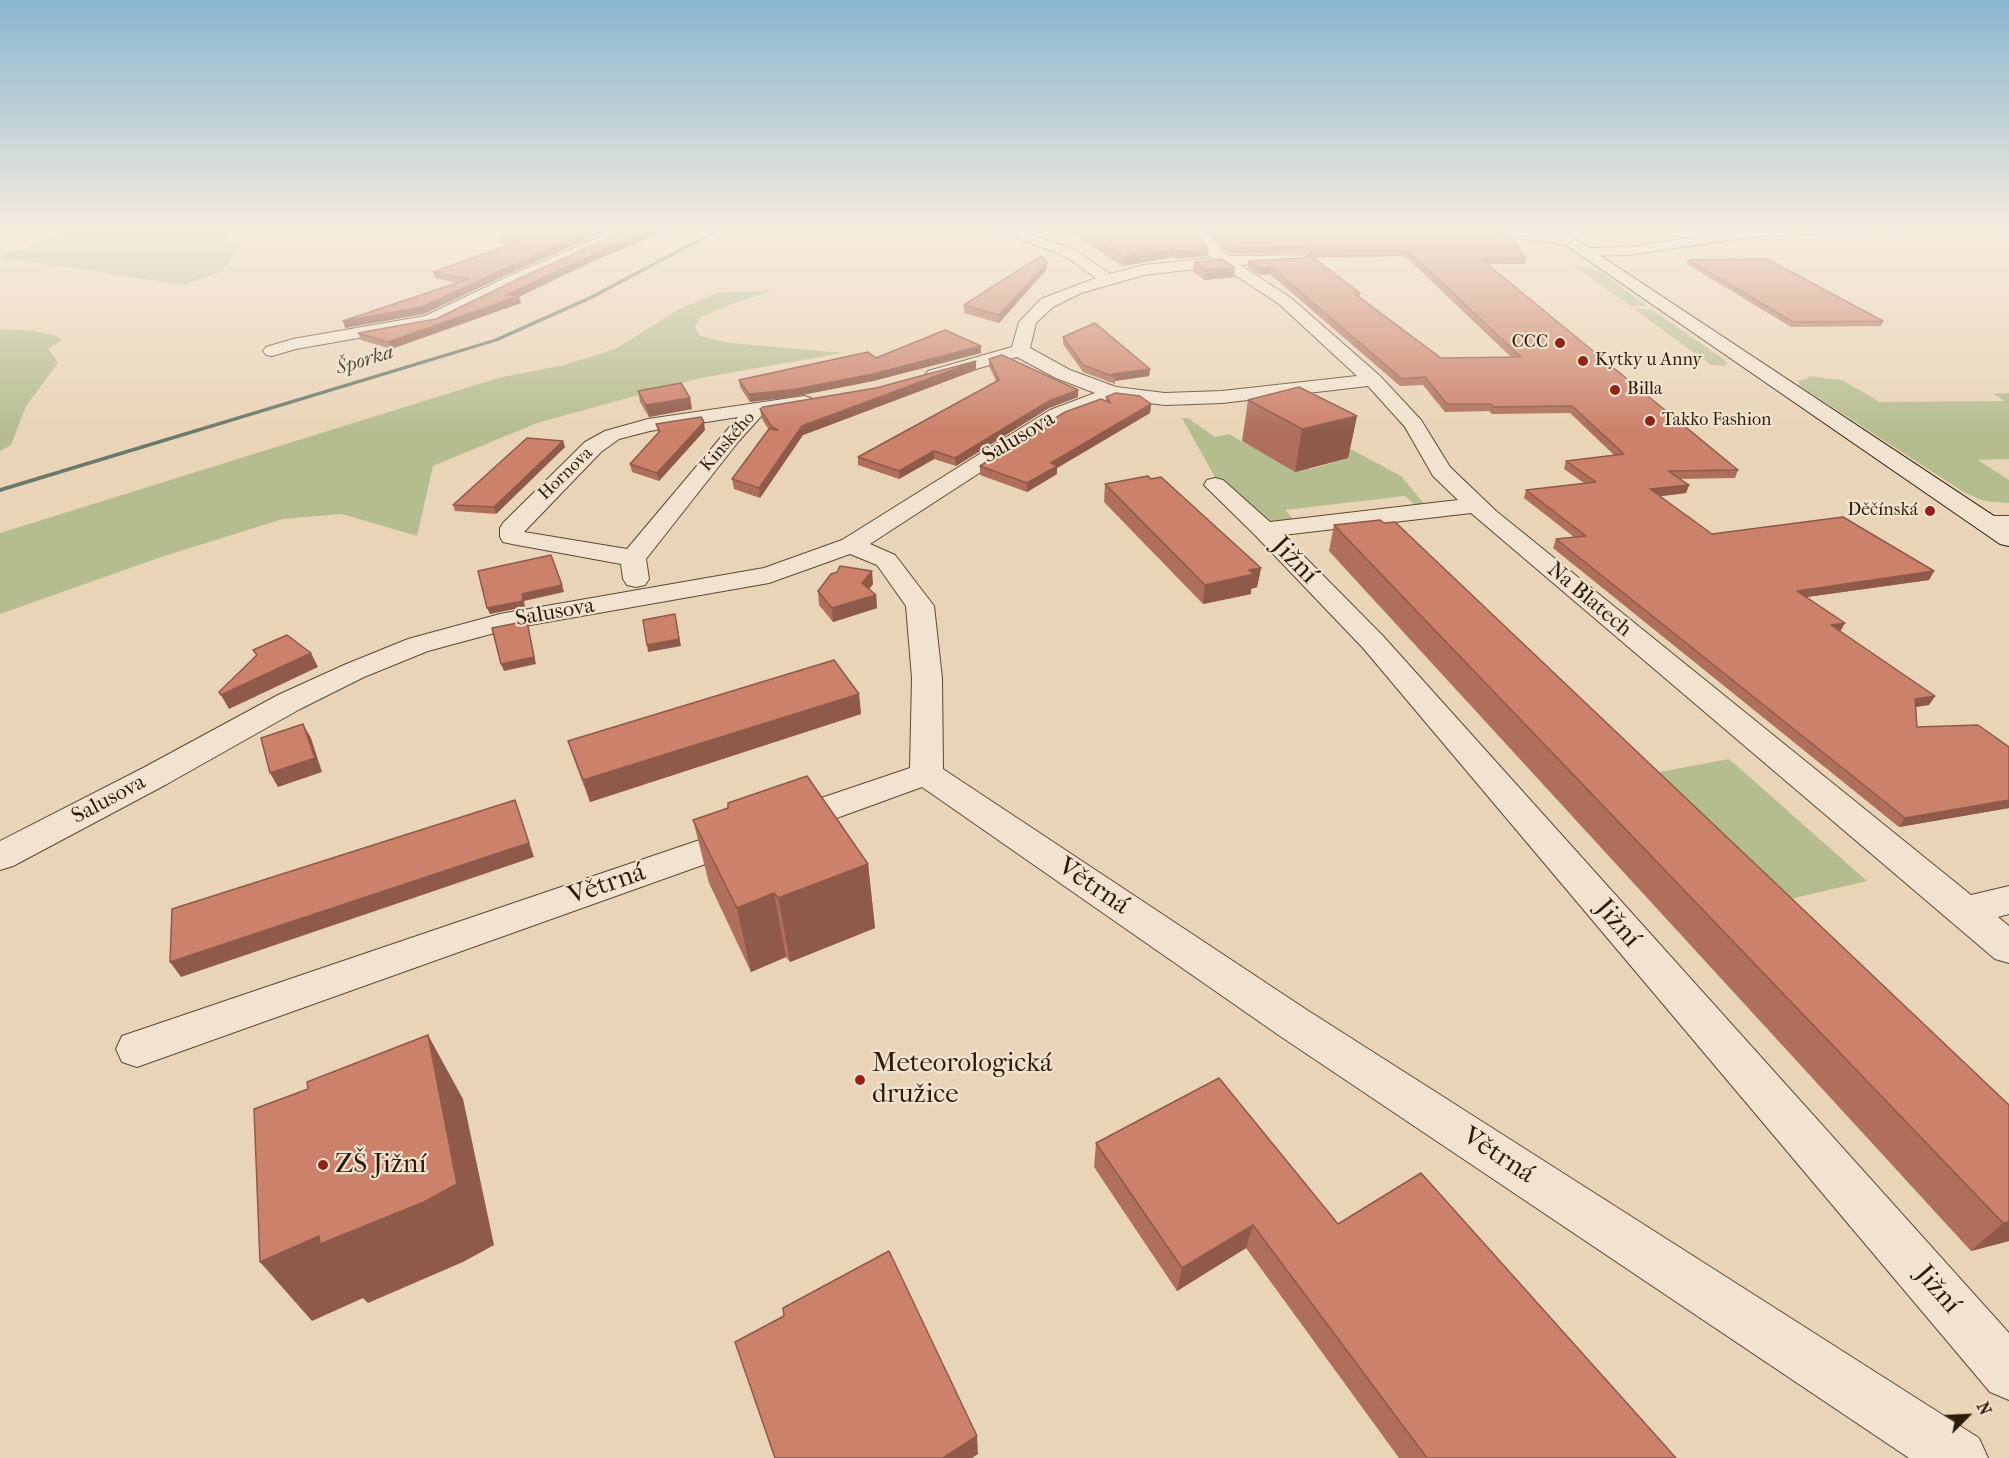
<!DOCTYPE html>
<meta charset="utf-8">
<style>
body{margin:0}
#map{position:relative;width:2009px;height:1458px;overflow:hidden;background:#ead4b7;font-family:"IM FELL French Canon",serif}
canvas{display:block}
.north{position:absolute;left:1937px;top:1386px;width:60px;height:60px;-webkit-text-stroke:4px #f1e3d0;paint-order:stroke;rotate:66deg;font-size:16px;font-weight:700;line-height:24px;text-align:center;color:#2a1c09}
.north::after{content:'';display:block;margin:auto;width:21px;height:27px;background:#2a1c09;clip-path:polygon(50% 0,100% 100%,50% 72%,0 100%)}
</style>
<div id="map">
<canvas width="2009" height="1458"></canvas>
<div class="north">N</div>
</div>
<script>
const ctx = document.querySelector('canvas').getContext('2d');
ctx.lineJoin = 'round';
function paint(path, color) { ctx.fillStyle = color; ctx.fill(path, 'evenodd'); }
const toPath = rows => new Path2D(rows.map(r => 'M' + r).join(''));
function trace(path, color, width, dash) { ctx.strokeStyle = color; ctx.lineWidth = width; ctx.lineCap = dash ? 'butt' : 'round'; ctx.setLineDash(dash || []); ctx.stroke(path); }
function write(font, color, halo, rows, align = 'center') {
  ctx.font = font + ' "IM FELL French Canon",serif'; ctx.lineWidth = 4.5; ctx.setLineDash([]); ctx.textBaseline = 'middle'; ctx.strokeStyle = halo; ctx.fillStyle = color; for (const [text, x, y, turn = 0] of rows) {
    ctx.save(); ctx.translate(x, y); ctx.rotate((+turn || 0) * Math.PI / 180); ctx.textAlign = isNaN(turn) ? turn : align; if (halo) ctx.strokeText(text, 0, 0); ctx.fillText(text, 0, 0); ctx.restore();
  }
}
const green = toPath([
 [79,227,239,227,223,242,241,244,222,271,183,285,0,257],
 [1572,265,1600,271,1647,306,1631,306],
 [770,291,729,305,701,317,695,326,700,336,730,343,843,353,700,378,537,423,433,466,417,536,342,514,283,519,164,556,0,614,0,533,498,378,564,365,615,349,678,310,717,293],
 [1634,309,1651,309,1725,360,1727,364,1725,366,1711,365],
 [0,329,34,331,57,336,62,341,48,348,58,363,26,406,11,445,0,451],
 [1807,376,1842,380,1880,402,2005,401,1993,394,2009,393,2009,459,1978,460,2009,480,2009,503,1984,501,1965,493,1800,386,1798,381,1809,378],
 [1182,418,1188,418,1215,437,1229,434,1244,443,1311,469,1348,458,1337,442,1401,476,1426,506,1417,507,1405,496,1285,510,1296,522,1266,523,1216,479],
 [1729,759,1867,881,1752,908,1622,779]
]);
const stream = toPath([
 [721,227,727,227,594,298,498,341,0,492,0,488,494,339,590,296,721,227]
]);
const minor = toPath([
 [623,227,643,227,517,284,437,324,296,349,272,356,266,355,263,351,266,347,293,339,425,316,505,278,623,227],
 [984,227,1007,227,1063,245,1078,252,1110,274,1144,265,1212,258,1197,242,1192,227,1206,227,1211,240,1228,256,1307,255,1309,258,1307,261,1302,262,1240,265,1291,298,1380,376,1421,420,1450,467,1496,511,1971,895,2009,886,2009,914,1998,917,2009,926,2009,963,1995,959,1471,513,1283,535,1383,636,2009,1333,2009,1400,1990,1392,1363,648,1255,535,1204,485,1207,480,1215,478,1223,480,1270,522,1458,500,1433,476,1405,427,1368,386,1222,403,1165,405,1115,399,1064,418,870,544,895,555,934,606,942,678,943,769,1307,1010,1979,1438,1988,1458,1909,1458,1277,1034,922,787,801,831,789,834,777,831,772,822,777,813,910,768,912,678,906,606,877,565,850,554,769,583,513,628,428,651,364,677,300,709,167,784,13,866,0,870,0,841,143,768,278,695,344,665,408,639,500,614,764,568,842,540,1050,410,1095,393,1056,378,1017,357,935,381,928,379,925,375,928,371,1012,347,1019,322,1041,299,1096,278,1068,258,1053,251,984,227],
 [1221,266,1279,304,1357,376,1222,391,1165,393,1116,387,1070,370,1030,348,1036,323,1053,307,1081,293,1144,275,1221,266],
 [1460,227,1500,227,1567,237,1574,241,1567,245,1467,231,1460,227],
 [1932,227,1925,231,1756,236,1628,255,1583,256,1576,252,1583,248,1628,247,1756,228,1932,227],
 [804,396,811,398,814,402,811,406,764,413,738,442,646,559,649,579,645,585,636,587,627,585,623,579,621,564,512,544,503,542,500,537,500,528,503,523,585,442,605,431,648,419,804,396],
 [738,417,627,549,524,532,601,452,619,439,650,431,738,417],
 [1988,516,2009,516,2009,530,1979,528,1976,523,1979,518,1988,516],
 [741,826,753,829,759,838,753,847,137,1067,122,1062,116,1049,122,1036,741,826]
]);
const secondary = toPath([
 [1540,227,1557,227,2009,526,2009,546,2000,544,1540,227]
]);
const wall = toPath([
 [616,227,504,276,424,314,345,328,457,283,435,278,433,272,509,244,501,244,499,238],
 [633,227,686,227,683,229,674,228,600,258,519,296,521,303,391,349,361,340,358,333,436,319],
 [1061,227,1194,227,1196,234,1207,256,1176,259,1173,257,1123,266],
 [1208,227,1468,227,1526,258,1525,264,1488,264,1738,470,1735,478,1680,479,1689,485,1686,493,1660,496,1712,534,1934,571,1929,580,1807,597,1845,623,1840,631,1935,696,1929,705,1915,707,1917,727,2009,747,2009,808,1899,827,1553,548,1556,539,1574,537,1524,498,1526,490,1584,483,1564,469,1566,461,1614,455,1570,413,1492,414,1489,411,1445,412,1423,385,1400,386,1270,274,1259,275,1247,267,1248,261,1303,258,1309,256,1307,253,1229,254,1213,239],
 [1405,256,1511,357,1441,358,1360,297,1360,293,1314,258],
 [1688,260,1883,321,1881,326,1791,327,1687,264],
 [1194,262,1234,277,1204,280,1193,272],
 [1047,263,1046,270,999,323,964,313,964,305],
 [1063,337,1150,369,1149,376,1115,381,1115,384,1083,372,1063,344],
 [981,346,981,353,873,381,792,397,750,402,740,387,739,380,876,358],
 [989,359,1078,397,1049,408,956,466,934,459,899,479,858,465,858,457,996,381,989,366],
 [976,370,803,435,760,498,734,489,732,479,769,430,762,419,760,409],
 [638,391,690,398,692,409,649,417,640,402],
 [1106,397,1151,404,1150,413,1057,468,1057,474,1027,492,980,475,980,466,1106,401],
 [1248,400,1357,416,1348,458,1295,472,1242,441],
 [656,424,705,430,659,481,632,472,630,464,658,433],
 [563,441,565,447,496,514,455,511,453,505],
 [1105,484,1261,568,1257,587,1251,589,1251,594,1203,604,1104,502],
 [1334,525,2009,1105,2009,1241,1971,1251,1329,551],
 [873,584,869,589,876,595,877,608,833,622,819,605,818,591],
 [859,694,861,714,590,802,575,762,568,741],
 [693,820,868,864,875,928,790,962,786,957,751,972,709,883],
 [1096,1143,1338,1224,1676,1458,1399,1458,1246,1248,1177,1291,1094,1167]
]);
const shadedWall = toPath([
 [601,227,616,227,504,276,424,314,345,328,343,321,502,270],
 [659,227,674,228,600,258,519,297,521,303,391,349,388,342,506,295,599,252],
 [1174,248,1173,257,1123,266,1123,257],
 [1208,248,1207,256,1176,259,1177,251],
 [1047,263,1046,270,999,323,999,315],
 [1271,267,1270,274,1259,275,1260,268],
 [1235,268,1234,277,1204,280,1205,270],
 [981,346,981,353,873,381,792,397,750,402,749,394],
 [976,361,976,370,803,435,760,498,759,488,802,426],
 [1150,369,1149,376,1115,381,1115,377,1112,374],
 [1078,390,1078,397,1049,408,956,466,955,458,1049,401],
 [690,398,692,409,649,417,646,405],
 [1151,404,1150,413,1057,468,1057,474,1027,492,1027,483,1051,463],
 [1357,416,1348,458,1295,472,1302,429],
 [704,422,705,430,659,481,657,473],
 [563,441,565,447,496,514,494,507],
 [934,451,934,459,899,479,899,471],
 [1689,485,1686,493,1647,498,1650,489],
 [1261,568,1257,587,1251,589,1251,594,1203,604,1205,585,1249,570],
 [872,571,873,584,864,596,862,583],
 [1934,571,1929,580,1792,599,1797,591],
 [562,585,564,592,524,601,525,607,490,614,487,608,522,594],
 [876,595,877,608,833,622,832,608],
 [675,614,681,646,648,652,647,645],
 [527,621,536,664,504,671,501,664],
 [1845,623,1840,632,1831,625],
 [311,653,318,667,229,709,221,695],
 [859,694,861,714,590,802,583,780],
 [1935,696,1929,705,1909,708,1915,699],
 [303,724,311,738,322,772,278,787,270,773],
 [515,800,534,857,181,977,170,962],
 [2009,800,2009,808,1899,827,1905,818],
 [868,864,875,928,790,962,778,898],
 [774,893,786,957,751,972,737,908],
 [428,1035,463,1099,494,1245,463,1262,368,1303,363,1298,312,1321,260,1262,319,1236],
 [2009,1222,2009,1241,1971,1251,2003,1223],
 [1253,1225,1246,1248,1177,1291,1182,1268],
 [977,1436,978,1454,972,1458,943,1458]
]);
const building = toPath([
 [522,227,601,227,502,270,422,307,343,321,469,279,433,272,523,240,499,238,522,227],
 [633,227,659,227,599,252,506,295,519,296,388,342,358,333,436,319,516,280,633,227],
 [1075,227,1194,227,1196,234,1208,248,1177,251,1174,248,1123,257,1075,227],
 [1211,227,1468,227,1507,233,1526,258,1481,259,1738,470,1668,471,1689,485,1650,489,1712,534,1843,517,1934,571,1797,591,1845,623,1831,625,1935,696,1915,699,1917,727,1978,725,2009,747,2009,800,1905,818,1556,539,1586,536,1526,490,1596,482,1566,461,1624,454,1572,406,1494,407,1491,404,1447,404,1425,377,1402,379,1271,267,1260,268,1248,261,1303,258,1310,255,1360,293,1355,294,1441,358,1521,357,1407,250,1312,252,1308,247,1230,248,1214,233,1211,227],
 [1041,256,1047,263,999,315,964,305,1041,256],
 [1222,259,1235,268,1205,270,1194,262,1222,259],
 [1767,259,1883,321,1793,322,1688,260,1767,259],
 [1095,323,1150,369,1112,374,1115,377,1083,365,1063,337,1095,323],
 [945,330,981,346,873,374,791,390,749,394,739,380,868,352,876,358,945,330],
 [1002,355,1078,390,1049,401,955,458,934,451,899,471,858,457,999,380,989,359,1002,355],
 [976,361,802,426,759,488,732,479,769,429,778,430,772,427,760,409,763,407,876,388,976,361],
 [681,383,690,398,646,405,638,391,681,383],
 [1299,387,1357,416,1302,429,1248,400,1299,387],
 [1116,393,1140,396,1151,404,1051,463,1057,466,1027,483,980,466,1065,412,1101,399,1111,403,1106,397,1116,393],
 [701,417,704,422,657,473,630,464,660,431,656,424,701,417],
 [527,438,563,441,494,507,453,505,527,438],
 [1148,476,1151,479,1161,477,1261,568,1249,570,1254,574,1205,585,1105,484,1148,476],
 [1380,520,1384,523,1395,522,2009,1105,2009,1222,2003,1223,1334,525,1380,520],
 [551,555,562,585,522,594,523,601,487,608,478,571,551,555],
 [840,566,872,571,862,583,876,595,832,608,818,591,831,574,837,572,840,566],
 [675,614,679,639,647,645,643,620,675,614],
 [527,621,534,657,501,664,492,628,527,621],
 [287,635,311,653,221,695,219,692,257,655,253,650,287,635],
 [834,660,859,694,583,780,568,741,834,660],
 [303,724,315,758,270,773,261,738,303,724],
 [807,776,868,864,778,898,774,893,737,908,693,820,728,808,728,803,807,776],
 [515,800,529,843,170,962,172,909,515,800],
 [428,1035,457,1184,424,1202,320,1244,319,1236,260,1262,254,1109,308,1089,307,1082,428,1035],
 [1219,1078,1338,1224,1421,1173,1676,1458,1427,1458,1253,1225,1182,1268,1096,1143,1219,1078],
 [889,1251,977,1436,943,1458,775,1458,735,1342,784,1316,783,1308,889,1251]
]);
const markers = [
 [1560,343,6,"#8f2418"],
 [1583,361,6,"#8f2418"],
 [1615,390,6,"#8f2418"],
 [1650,421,6,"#8f2418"],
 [1930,511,6,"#8f2418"],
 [860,1080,6,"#8f2418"],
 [323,1165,6,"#8f2418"]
];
const farPoinames = [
 ["CCC",1548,343,"right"],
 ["Kytky u Anny",1595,361],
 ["Billa",1627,390],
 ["Takko Fashion",1662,421],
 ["Děčínská",1918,511,"right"]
];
const farStreetnames = [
 ["Kinského",728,442,-49],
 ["Hornova",566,474,-44]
];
const farWaternames = [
 ["Šporka",365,361,-17]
];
const streetNames = [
 ["Salusova",1019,438,-31],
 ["Na Blatech",1589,600,40],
 ["Salusova",555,613,-10],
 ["Salusova",109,800,-28]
];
const nearStreetnames = [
 ["Jižní",1294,561,46],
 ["Větrná",607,885,-19],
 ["Větrná",1093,887,34],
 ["Jižní",1617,924,49],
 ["Větrná",1498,1156,33],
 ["Jižní",1937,1290,49]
];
const nearPoinames = [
 ["Meteorologická",872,1064],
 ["družice",872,1095],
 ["ZŠ Jižní",335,1165]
];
paint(green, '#b5bd8f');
paint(stream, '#6c7a6b');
trace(minor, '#5a4a34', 2);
trace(secondary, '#2a1c09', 2);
paint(minor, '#f1e3d0');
paint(secondary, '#f1e3d0');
paint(wall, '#af6f5b');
paint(shadedWall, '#8f5a4a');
paint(building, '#cc816a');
trace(building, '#8f5a4a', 1.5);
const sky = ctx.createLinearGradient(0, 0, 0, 432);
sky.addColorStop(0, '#88b6d0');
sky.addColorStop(0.53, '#f6ecdf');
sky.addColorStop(1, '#f6ecdf00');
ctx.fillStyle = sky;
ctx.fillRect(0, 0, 2009, 432);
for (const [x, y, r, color] of markers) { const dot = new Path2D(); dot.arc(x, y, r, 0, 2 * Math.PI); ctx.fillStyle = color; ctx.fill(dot); trace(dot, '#f1e3d0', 2); }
write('18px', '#2a1c09', '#f1e3d0', farPoinames, 'left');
write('18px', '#2a1c09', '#f1e3d0', farStreetnames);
write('italic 20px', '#4b4b3a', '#f1e3d0', farWaternames);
write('22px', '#2a1c09', '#f1e3d0', streetNames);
write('27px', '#2a1c09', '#f1e3d0', nearStreetnames);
write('27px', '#2a1c09', '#f1e3d0', nearPoinames, 'left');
</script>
